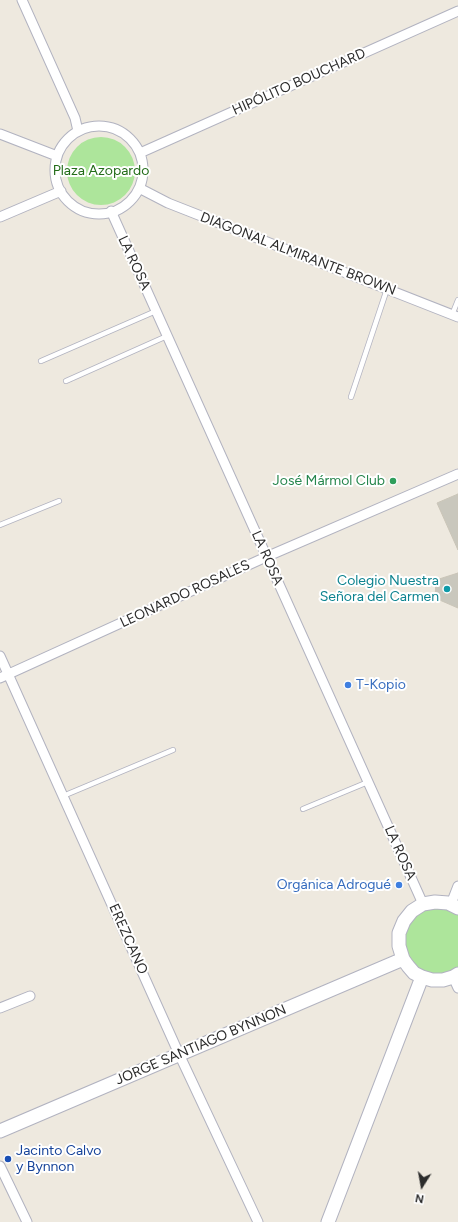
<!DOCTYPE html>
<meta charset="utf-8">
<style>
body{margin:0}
#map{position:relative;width:458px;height:1222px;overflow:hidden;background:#eee9df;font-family:Figtree,sans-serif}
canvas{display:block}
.north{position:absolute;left:402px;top:1166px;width:40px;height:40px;-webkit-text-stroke:3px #fff;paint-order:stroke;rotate:191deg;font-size:11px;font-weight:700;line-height:16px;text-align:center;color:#2c2c2c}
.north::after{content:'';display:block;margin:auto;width:14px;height:18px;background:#2c2c2c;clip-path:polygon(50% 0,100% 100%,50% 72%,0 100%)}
</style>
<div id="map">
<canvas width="458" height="1222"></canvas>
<div class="north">N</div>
</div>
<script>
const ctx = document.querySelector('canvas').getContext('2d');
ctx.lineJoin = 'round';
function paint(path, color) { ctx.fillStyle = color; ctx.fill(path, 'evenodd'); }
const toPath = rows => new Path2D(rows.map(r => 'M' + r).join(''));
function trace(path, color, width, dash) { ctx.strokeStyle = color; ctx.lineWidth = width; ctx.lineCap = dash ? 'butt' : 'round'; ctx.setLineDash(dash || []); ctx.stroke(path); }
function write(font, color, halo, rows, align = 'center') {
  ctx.font = font + ' Figtree,sans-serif'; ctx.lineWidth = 4; ctx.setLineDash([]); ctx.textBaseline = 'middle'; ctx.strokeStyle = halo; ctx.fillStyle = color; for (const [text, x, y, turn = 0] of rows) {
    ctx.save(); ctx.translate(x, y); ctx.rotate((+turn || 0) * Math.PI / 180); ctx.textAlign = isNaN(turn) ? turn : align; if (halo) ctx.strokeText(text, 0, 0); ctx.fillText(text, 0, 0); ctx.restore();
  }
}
const green = toPath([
 '67 171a34 34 0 1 1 68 0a34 34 0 1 1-68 0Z',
 [445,907,458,913,458,968,448,973,437,975,425,972,415,966,408,958,404,947,404,936,407,925,423,909]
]);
const building = toPath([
 [458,494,458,550,437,503,458,494],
 [458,573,458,608,435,598,436,580,458,573]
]);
const lane = toPath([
 [452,315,458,300],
 [41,361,156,311],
 [66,381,167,336],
 [351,397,387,289],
 [0,525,59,501],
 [63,796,173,750],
 [303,809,368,782]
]);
const street = toPath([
 [22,0,75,118,78,131],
 '55 170a44 44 0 1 1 88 0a44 44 0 1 1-88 0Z',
 [0,134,57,156],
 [140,153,458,11],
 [139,188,168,203,458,317],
 [111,211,423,904],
 [0,217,61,191],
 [0,656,179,1054,258,1222],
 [0,678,266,557,458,474],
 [451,904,458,886],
 [453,977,458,988],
 [0,1008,30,996],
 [0,1166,27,1222]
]);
const secondary = toPath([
 [458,908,448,903,435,902,423,904,412,911,404,921,399,933,399,946,403,959,408,966,414,973,422,977,432,980,443,980,453,977,458,974],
 [0,1131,403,959],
 [328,1222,422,977]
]);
const markers = [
 [393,481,4,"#2e9e5b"],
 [447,589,4,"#0f9aa8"],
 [348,685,4,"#3f7fe0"],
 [399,885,4,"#3f7fe0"],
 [8,1159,4,"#1a4fb4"]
];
const streetNames = [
 ["HIPÓLITO BOUCHARD",299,82,-24],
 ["DIAGONAL ALMIRANTE BROWN",298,254,21],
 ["LA ROSA",134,263,65],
 ["LA ROSA",267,558,66],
 ["LEONARDO ROSALES",185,594,-25],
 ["LA ROSA",400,853,66],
 ["EREZCANO",128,939,66],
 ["JORGE SANTIAGO BYNNON",201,1045,-23]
];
const parkNames = [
 ["Plaza Azopardo",101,171]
];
const leisureNames = [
 ["José Mármol Club",385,481]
];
const cultureNames = [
 ["Colegio Nuestra",439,581],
 ["Señora del Carmen",439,597]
];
const shopNames = [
 ["T-Kopio",356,685],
 ["Orgánica Adrogué",391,885,"right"]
];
const transitNames = [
 ["Jacinto Calvo",16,1151],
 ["y Bynnon",16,1167]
];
paint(green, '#ade59b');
paint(building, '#c9c7bd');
trace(building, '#cac5b8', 1);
trace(lane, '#b2b3c0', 6);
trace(street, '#b2b3c0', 11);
trace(secondary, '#b2b3c0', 15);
trace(lane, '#fff', 4.5);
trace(street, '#fff', 9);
trace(secondary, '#fff', 13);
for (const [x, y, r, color] of markers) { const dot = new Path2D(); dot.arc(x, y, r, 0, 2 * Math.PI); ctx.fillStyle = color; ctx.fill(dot); trace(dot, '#fff', 1.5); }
write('14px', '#2c2c2c', '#fff', streetNames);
write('14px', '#236c19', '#fff', parkNames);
write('14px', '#27864d', '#fff', leisureNames, 'right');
write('14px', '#0d838f', '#fff', cultureNames, 'right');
write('14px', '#366cbe', '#fff', shopNames, 'left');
write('14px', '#164399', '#fff', transitNames, 'left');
</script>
